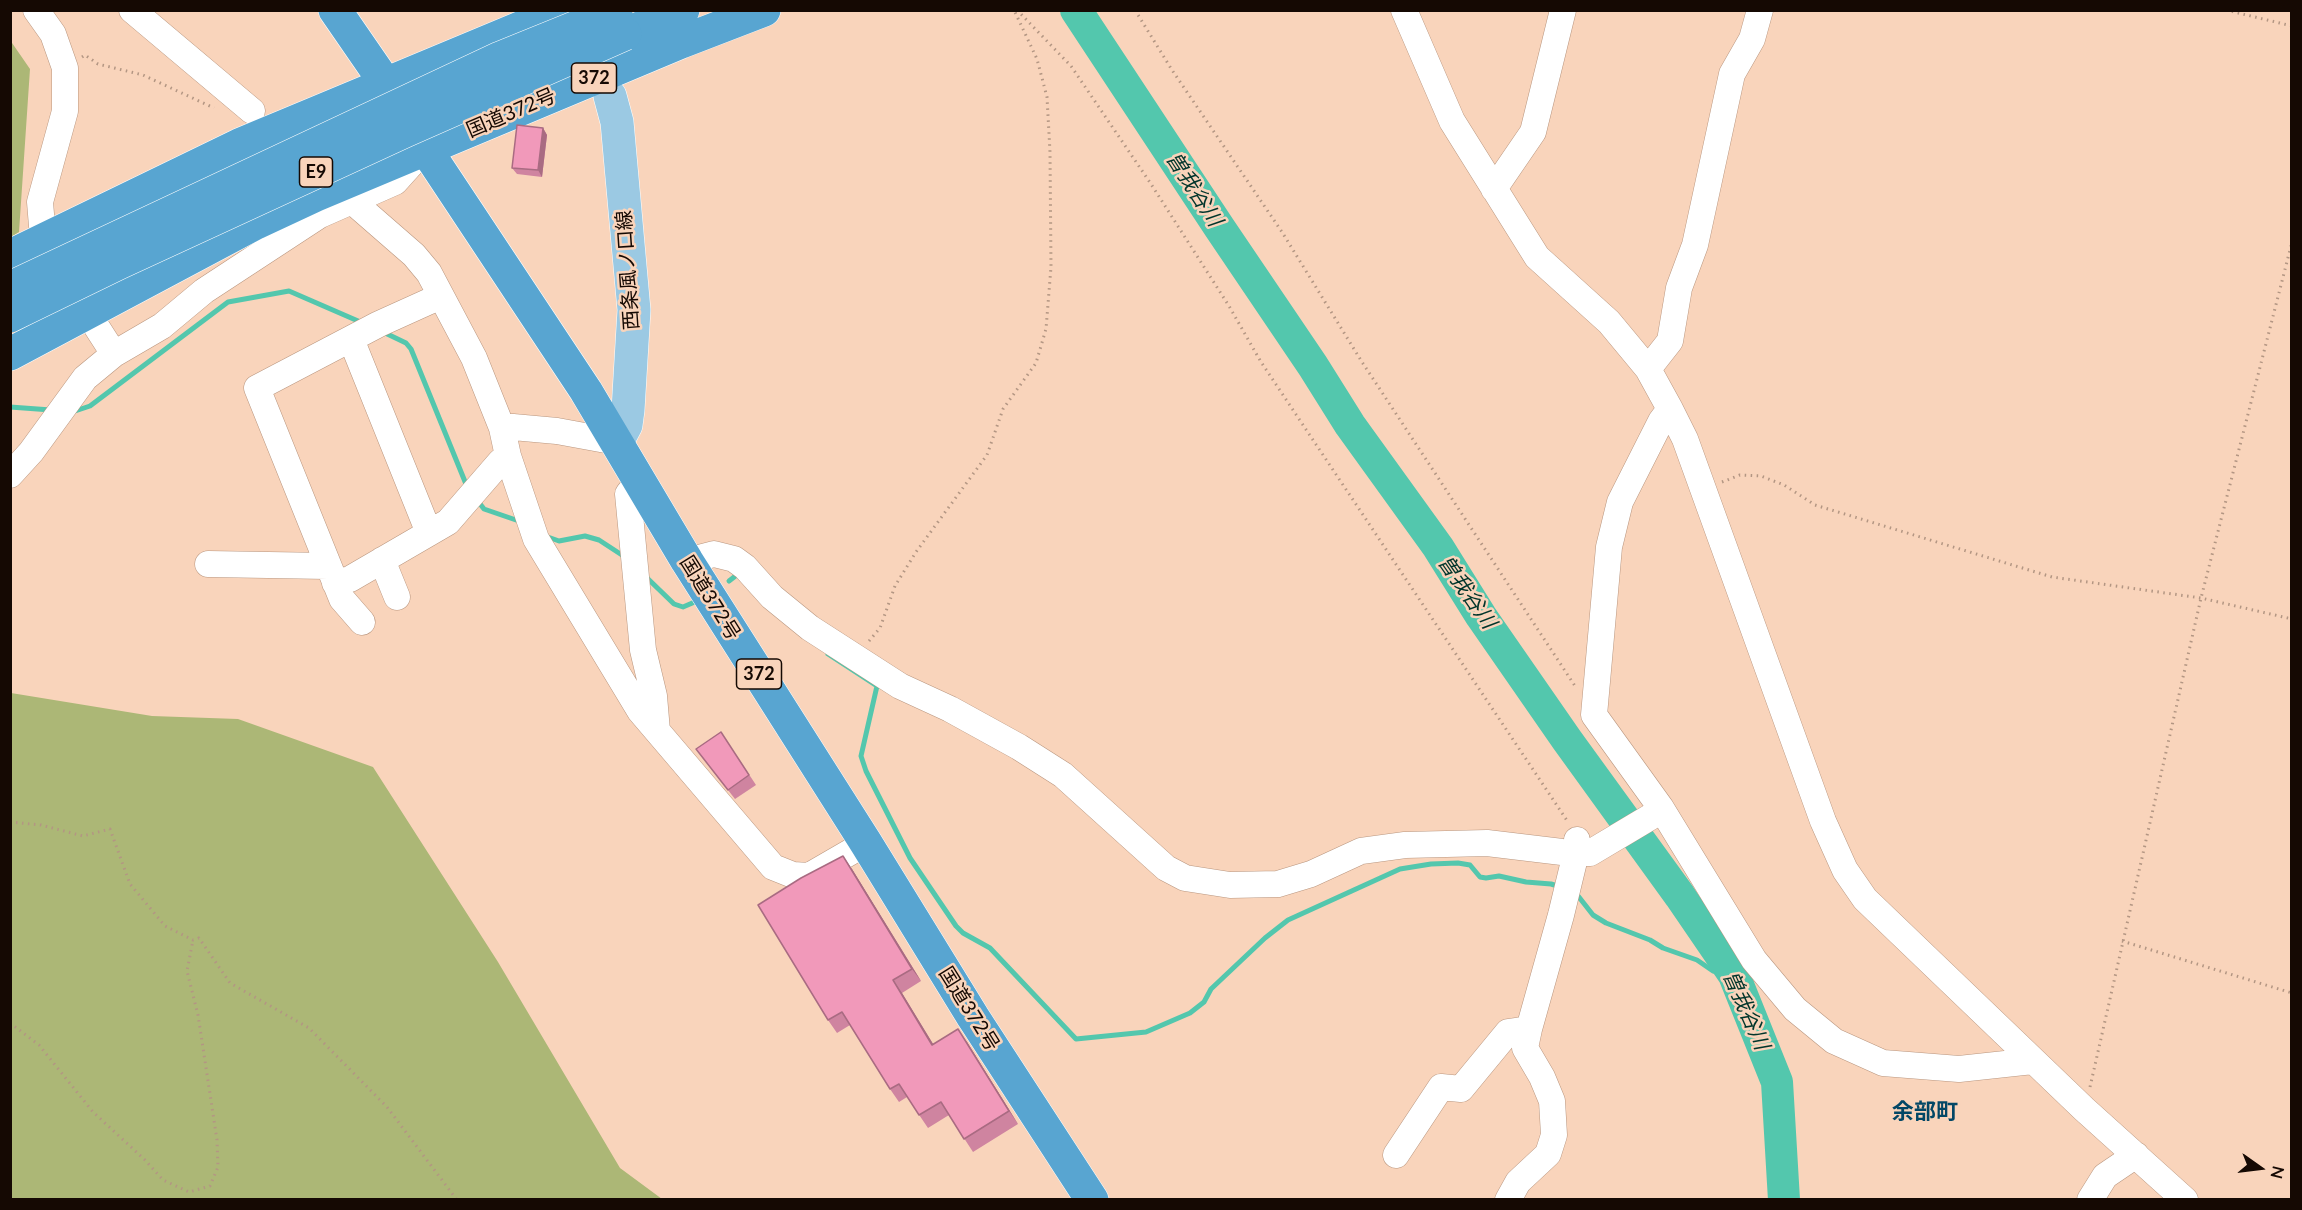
<!DOCTYPE html>
<meta charset="utf-8">
<style>
body{margin:0}
#map{position:relative;width:2302px;height:1210px;overflow:hidden;background:#f9d4bb;font-family:Lato,sans-serif}
canvas{display:block}
.frame{position:absolute;inset:0;border:12px solid #150903;pointer-events:none}
.north{position:absolute;left:2230px;top:1138px;width:60px;height:60px;-webkit-text-stroke:4px #f9d4bb;paint-order:stroke;rotate:104deg;font-size:16px;font-weight:700;line-height:24px;text-align:center;color:#150903}
.north::after{content:'';display:block;margin:auto;width:21px;height:27px;background:#150903;clip-path:polygon(50% 0,100% 100%,50% 72%,0 100%)}
</style>
<div id="map">
<canvas width="2302" height="1210"></canvas>
<div class="frame"></div>
<div class="north">N</div>
</div>
<script>
const ctx = document.querySelector('canvas').getContext('2d');
ctx.lineJoin = 'round';
function paint(path, color) { ctx.fillStyle = color; ctx.fill(path, 'evenodd'); }
const toPath = rows => new Path2D(rows.map(r => 'M' + r).join(''));
function trace(path, color, width, dash) { ctx.strokeStyle = color; ctx.lineWidth = width; ctx.lineCap = dash ? 'butt' : 'round'; ctx.setLineDash(dash || []); ctx.stroke(path); }
function write(font, color, halo, rows, align = 'center') {
  ctx.font = font + ' Lato,"Noto Sans JP",sans-serif'; ctx.lineWidth = 5; ctx.setLineDash([]); ctx.textBaseline = 'middle'; ctx.strokeStyle = halo; ctx.fillStyle = color; for (const [text, x, y, turn = 0] of rows) {
    ctx.save(); ctx.translate(x, y); ctx.rotate((+turn || 0) * Math.PI / 180); ctx.textAlign = isNaN(turn) ? turn : align; if (halo) ctx.strokeText(text, 0, 0); ctx.fillText(text, 0, 0); ctx.restore();
  }
}
const green = toPath([
 [10,40,30,69,19,232,11,237],
 [11,693,152,716,238,719,373,767,498,962,620,1168,662,1199,11,1199]
]);
const stream = toPath([
 [381,331,406,343,411,349,468,489],
 [10,407,51,410],
 [72,412,90,406,228,302,289,291,365,324],
 [477,500,484,509,516,520],
 [545,536,559,541,585,536,599,540,625,557],
 [644,575,674,604,683,607,697,601],
 [729,581,738,574,741,577],
 [828,654,877,686,861,756,866,771,910,858,956,926,963,933,990,948,1076,1039,1146,1032,1190,1013,1204,1002,1211,989,1265,938,1288,920,1400,869,1431,864,1458,863,1470,865,1480,877,1486,878,1499,876,1526,882,1551,884,1561,887],
 [1575,892,1593,915,1606,923,1650,940,1663,948,1697,960,1713,971,1734,975]
]);
const river = toPath([
 [1076,10,1219,227,1313,366,1350,425,1438,547,1481,616,1567,740,1680,896,1734,975,1777,1082,1784,1200]
]);
const path = toPath([
 [1017,10,1071,66,1151,184,1229,306,1261,362,1568,822],
 [1135,10,1172,70,1282,232,1362,362,1575,686],
 [2226,10,2292,26],
 [82,57,85,55,98,64,143,75,214,108],
 [1722,482,1740,475,1761,476,1784,485,1815,505,2052,577,2201,598,2292,619],
 [869,641,880,628,895,586,916,552,987,455,1003,409,1036,363,1046,329,1051,267,1050,152,1047,97,1037,59,1014,10],
 [10,822,41,825,83,836,110,829,130,884,165,926,193,940,199,938,230,983,309,1028,387,1107,457,1200],
 [2122,941,2292,993],
 [10,1023,39,1045,93,1112,145,1160,163,1180,189,1192,210,1186,218,1167,217,1140,198,1015,187,971,193,940],
 [2090,1087,2201,598,2292,242]
]);
const minor = toPath([
 [36,10,53,34,65,68,65,111,40,202,42,226],
 [132,10,252,111],
 [1404,10,1452,121,1537,257,1609,322,1648,369,1670,409,1685,439,1823,821,1845,870,1865,899,2084,1109,2185,1200],
 [1494,189,1533,132,1563,10],
 [352,201,414,255,429,273,474,358,502,428,508,456,536,539,640,711,773,867,793,875,809,876,866,843],
 [96,326,114,354],
 [351,339,429,533],
 [1648,369,1670,341,1679,288,1695,245,1732,74,1752,39,1760,10],
 [1670,409,1661,421,1620,502,1609,547,1594,715,1661,808,1754,960,1795,1009,1834,1041,1883,1063,1959,1069,2033,1061],
 [502,428,513,427,557,431,617,442],
 [10,475,31,452,85,378,114,354,162,326,204,291,320,215,395,182,422,152],
 [640,479,628,494,643,650,654,696,657,731],
 [382,560,397,597],
 [687,561,714,554,734,559,745,567,772,597,810,628,900,686,950,709,1019,747,1063,775,1166,868,1185,878,1230,885,1278,884,1311,874,1361,851,1405,845,1487,843,1562,852,1590,853,1652,816,1661,808],
 [208,564,328,566],
 [335,583,350,579,448,522,500,462,508,456],
 [362,622,342,599,257,388,379,324,441,296],
 [1396,1155,1441,1087,1461,1089,1508,1032,1529,1029,1561,915,1576,853,1577,840],
 [1508,1200,1518,1182,1548,1154,1554,1135,1552,1101,1542,1077,1525,1048,1529,1029],
 [2090,1200,2105,1176,2136,1155]
]);
const major = toPath([
 [610,96,617,122,634,310,628,410,626,425,617,442]
]);
const highway = toPath([
 [335,10,386,84,425,148,586,391,687,561,866,843,973,1017,1092,1200],
 [625,34,683,10],
 [10,256,239,145,563,10],
 [10,354,256,223,316,195,681,42,764,10]
]);
const highwayBridge = toPath([
 [10,288,500,58,616,11],
 [10,316,119,263,405,131,625,34]
]);
const wall = toPath([
 [543,128,547,135,542,177,517,174,512,168],
 [721,732,756,785,735,799,696,749],
 [852,869,921,981,902,993,933,1044,967,1042,1018,1124,973,1152,949,1115,928,1128,907,1097,899,1102,890,1089,850,1025,837,1033,828,1020]
]);
const shadedWall = toPath([
 [543,128,547,135,542,177,538,170],
 [843,856,852,869,921,981,912,969],
 [893,980,902,993,941,1057,932,1045],
 [958,1029,967,1042,1018,1124,1009,1111]
]);
const building = toPath([
 [517,125,543,128,538,170,512,168,517,125],
 [721,732,749,775,728,790,696,749,721,732],
 [843,856,912,969,893,980,932,1045,958,1029,1009,1111,964,1139,941,1102,919,1115,899,1084,890,1089,842,1012,828,1020,758,905,801,878,843,856]
]);
const shields = [
 [594,78,45],
 [316,172,33],
 [759,674,45]
];
const shieldNames = [
 ["372",594,78],
 ["E9",316,172],
 ["372",759,674]
];
const streetNames = [
 ["国道372号",511,113,-23],
 ["西条風ノ口線",628,270,-94],
 ["国道372号",710,598,58],
 ["国道372号",969,1009,58]
];
const waterNames = [
 ["曽我谷川",1194,189,57],
 ["曽我谷川",1467,592,55],
 ["曽我谷川",1746,1010,66]
];
const quarterNames = [
 ["余部町",1925,1112]
];
paint(green, '#acb776');
trace(stream, '#53c7ad', 5);
trace(river, '#53c7ad', 32);
trace(minor, '#b9967f', 27);
trace(major, '#fff', 34);
trace(highway, '#fff', 34);
trace(path, '#b39683', 3, [1.5, 4.5]);
trace(minor, '#fff', 26);
trace(major, '#9bc9e3', 33);
trace(highway, '#58a5d1', 33);
trace(highwayBridge, '#fff', 34, []);
trace(highwayBridge, '#58a5d1', 33);
paint(wall, '#cf84a0');
paint(shadedWall, '#a96b82');
paint(building, '#f199ba');
trace(building, '#a96b82', 1.5);
for (const [x, y, w] of shields) { const box = new Path2D(); box.roundRect(x - w / 2, y - 15, w, 30, 4.5); ctx.fillStyle = '#f9d4bb'; ctx.fill(box); trace(box, '#150903', 1.5); }
write('bold 18px', '#150903', null, shieldNames);
write('20px', '#150903', '#f9d4bb', streetNames);
write('italic 21px', '#00352b', '#f9d4bb', waterNames);
write('bold 22px', '#034766', '#f9d4bb', quarterNames);
</script>
